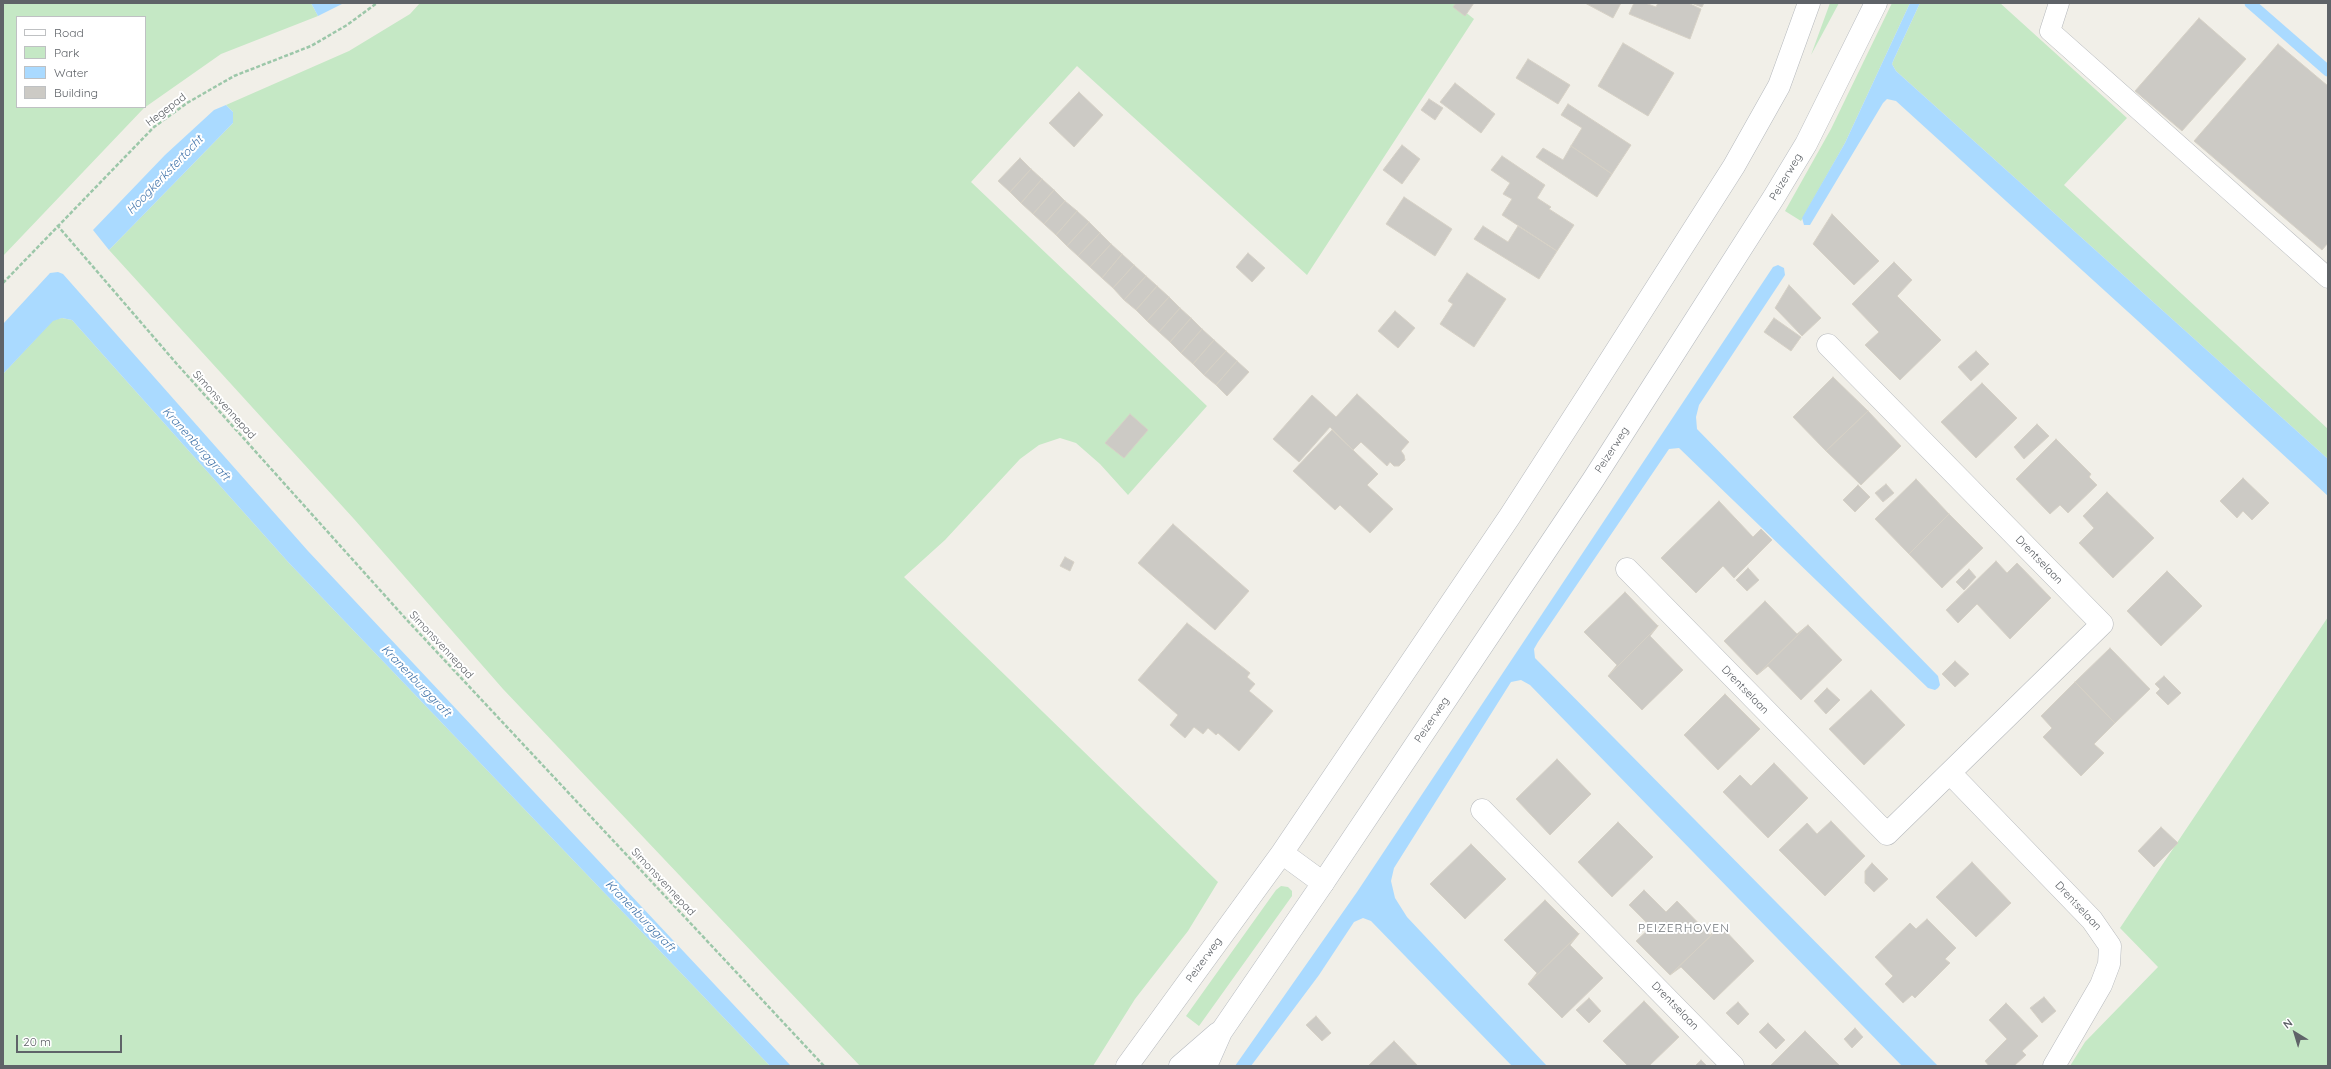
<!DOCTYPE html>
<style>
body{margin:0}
#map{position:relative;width:2331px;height:1069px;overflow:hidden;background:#f1efe8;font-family:Quicksand,sans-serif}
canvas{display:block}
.frame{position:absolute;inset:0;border:4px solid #5f6368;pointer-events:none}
.legend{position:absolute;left:16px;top:16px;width:130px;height:92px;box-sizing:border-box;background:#fff;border:1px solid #bfc1c3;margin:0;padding:5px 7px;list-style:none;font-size:12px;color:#5f6368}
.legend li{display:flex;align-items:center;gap:8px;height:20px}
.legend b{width:20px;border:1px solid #bfc1c3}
.north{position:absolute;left:2275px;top:1013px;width:40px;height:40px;-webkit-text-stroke:3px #fff;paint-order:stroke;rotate:322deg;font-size:11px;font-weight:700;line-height:16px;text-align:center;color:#5f6368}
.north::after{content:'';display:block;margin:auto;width:14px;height:18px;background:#5f6368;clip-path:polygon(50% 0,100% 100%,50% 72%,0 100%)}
.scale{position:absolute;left:16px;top:1035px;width:106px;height:18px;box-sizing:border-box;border:2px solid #5f6368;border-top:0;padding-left:5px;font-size:12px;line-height:14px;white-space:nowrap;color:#5f6368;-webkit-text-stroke:3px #fff;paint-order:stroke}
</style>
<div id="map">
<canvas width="2331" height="1069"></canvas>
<div class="frame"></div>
<ul class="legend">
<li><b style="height:5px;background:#fff"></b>Road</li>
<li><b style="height:11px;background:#c5e8c5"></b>Park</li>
<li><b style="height:11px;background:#aadaff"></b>Water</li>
<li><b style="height:11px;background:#cccac5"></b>Building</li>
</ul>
<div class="north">N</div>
<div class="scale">20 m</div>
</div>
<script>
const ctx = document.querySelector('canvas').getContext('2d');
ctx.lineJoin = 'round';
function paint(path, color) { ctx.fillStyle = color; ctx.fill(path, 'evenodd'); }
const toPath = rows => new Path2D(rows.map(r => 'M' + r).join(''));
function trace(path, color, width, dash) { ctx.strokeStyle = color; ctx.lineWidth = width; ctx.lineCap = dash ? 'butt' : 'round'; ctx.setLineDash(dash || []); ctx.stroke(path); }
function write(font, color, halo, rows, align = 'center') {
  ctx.font = font + ' Quicksand,sans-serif'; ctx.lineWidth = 4; ctx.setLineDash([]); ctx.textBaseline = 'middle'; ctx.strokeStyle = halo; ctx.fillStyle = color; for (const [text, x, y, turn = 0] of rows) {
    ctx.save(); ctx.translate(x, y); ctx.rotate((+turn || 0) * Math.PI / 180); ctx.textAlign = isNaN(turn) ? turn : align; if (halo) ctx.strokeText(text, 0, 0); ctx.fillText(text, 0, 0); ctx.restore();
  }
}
const green = toPath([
 [3,3,311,3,318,16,221,54,144,108,3,256],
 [17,17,145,17,145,107,17,107],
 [420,3,1454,3,1474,19,1307,275,1077,66,971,182,1207,406,1128,495,1100,464,1076,443,1060,438,1039,445,1020,459,945,540,904,577,1218,882,1188,931,1135,999,1093,1066,860,1066,503,689,354,519,109,250,233,123,233,112,226,105,349,51,410,14],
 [1830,3,1839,3,1811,55],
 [1892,3,1910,3,1845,143,1801,221,1785,211,1831,129],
 [1920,3,2000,3,2127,118,2064,185,2328,429,2328,459,1896,71,1892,64,1894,59],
 [62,318,72,320,289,563,770,1066,3,1066,3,374,53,320],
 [2328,617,2328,1066,2070,1066,2085,1042,2158,967,2120,928],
 [1281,886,1288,887,1292,891,1292,896,1199,1026,1186,1016,1276,890]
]);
const water = toPath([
 [311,3,344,3,318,16],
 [1910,3,1920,3,1894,59,1892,64,1896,71,2328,459,2328,496,2138,321,1896,101,1887,99,1883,103,1810,225,1804,225,1802,218,1845,143],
 [226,105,233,112,233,123,109,250,93,230,165,155,214,110],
 [1778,265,1784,268,1785,275,1699,405,1696,417,1697,429,1938,676,1940,685,1938,688,1935,690,1928,688,1679,448,1669,449,1538,642,1534,649,1535,658,1938,1066,1902,1066,1530,685,1521,680,1511,682,1394,868,1391,881,1395,898,1407,917,1547,1066,1512,1066,1371,921,1363,918,1354,922,1319,975,1251,1066,1235,1066,1357,892,1773,267],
 [58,272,63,274,308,551,791,1066,770,1066,289,563,72,320,62,318,53,321,3,374,3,324,50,273]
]);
const stream = toPath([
 [2250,3,2328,71]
]);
const building = toPath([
 [1456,3,1474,3,1465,16,1453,7,1456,3],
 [1585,3,1621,3,1613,18,1585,3],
 [1634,3,1645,3,1656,7,1658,3,1688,3,1701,9,1690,39,1629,14,1634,3],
 [1691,3,1704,3,1702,7,1691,3],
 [2199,18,2246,59,2182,131,2135,91,2199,18],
 [1623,43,1674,73,1648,116,1598,86,1623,43],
 [2278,44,2328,86,2328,243,2322,250,2194,141,2278,44],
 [1528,59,1570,85,1558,104,1516,78,1528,59],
 [1455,83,1495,114,1481,133,1440,102,1455,83],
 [1079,92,1103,115,1074,147,1049,123,1079,92],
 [1429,99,1443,108,1435,120,1421,110,1429,99],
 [1568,104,1631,145,1612,174,1571,146,1582,128,1561,115,1568,104],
 [1402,145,1420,159,1402,184,1383,170,1402,145],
 [1571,146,1612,174,1597,197,1536,157,1543,148,1563,160,1571,146],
 [1502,156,1545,185,1537,198,1551,207,1549,209,1574,225,1557,251,1502,215,1512,199,1503,194,1510,183,1491,170,1502,156],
 [1020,158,1031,169,1010,192,998,181,1020,158],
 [1031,169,1042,179,1021,203,1010,192,1031,169],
 [1042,179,1054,190,1033,214,1021,203,1042,179],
 [1054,190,1065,201,1044,224,1033,214,1054,190],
 [1404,197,1452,229,1435,256,1386,224,1404,197],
 [1065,201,1077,211,1056,235,1044,224,1065,201],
 [1077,211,1089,222,1067,246,1056,235,1077,211],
 [1832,214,1879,261,1854,285,1813,244,1832,214],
 [1089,222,1100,233,1078,256,1067,246,1089,222],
 [1483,226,1508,242,1518,226,1557,251,1539,279,1474,239,1483,226],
 [1100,233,1111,244,1090,267,1078,256,1100,233],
 [1111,244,1122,254,1102,278,1090,267,1111,244],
 [1248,253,1265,268,1252,282,1236,267,1248,253],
 [1122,254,1134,265,1113,288,1102,278,1122,254],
 [1894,262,1912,280,1897,296,1941,340,1900,380,1865,345,1879,332,1852,304,1894,262],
 [1134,265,1146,276,1124,300,1113,288,1134,265],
 [1467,273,1506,299,1474,347,1440,324,1453,304,1448,301,1467,273],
 [1146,276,1157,286,1136,310,1124,300,1146,276],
 [1789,285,1821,318,1802,336,1775,308,1789,285],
 [1157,286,1169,297,1147,321,1136,310,1157,286],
 [1169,297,1180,308,1159,332,1147,321,1169,297],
 [1180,308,1191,318,1170,342,1159,332,1180,308],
 [1395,311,1415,328,1398,348,1378,331,1395,311],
 [1191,318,1202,329,1181,353,1170,342,1191,318],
 [1774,318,1801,337,1791,351,1764,332,1774,318],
 [1202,329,1214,340,1193,364,1181,353,1202,329],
 [1214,340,1226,351,1204,375,1193,364,1214,340],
 [1226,351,1237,361,1216,385,1204,375,1226,351],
 [1976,351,1989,364,1971,381,1958,367,1976,351],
 [1237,361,1249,372,1227,396,1216,385,1237,361],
 [1833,377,1868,411,1826,451,1793,417,1833,377],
 [1982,383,2017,418,1976,458,1941,422,1982,383],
 [1357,394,1409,442,1401,451,1404,455,1405,460,1399,466,1394,466,1390,462,1387,466,1361,442,1353,450,1330,427,1299,462,1273,439,1312,395,1336,417,1357,394],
 [1868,411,1901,446,1861,485,1826,451,1868,411],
 [1130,414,1148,430,1124,458,1105,443,1130,414],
 [2037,424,2049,436,2024,459,2014,447,2037,424],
 [1332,430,1378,474,1367,485,1393,509,1370,533,1340,505,1335,510,1293,471,1332,430],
 [2056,439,2091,474,2089,477,2097,485,2068,513,2060,505,2050,514,2016,479,2056,439],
 [2243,478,2269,503,2252,520,2243,511,2237,518,2220,501,2243,478],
 [1916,479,1949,514,1909,554,1875,519,1916,479],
 [1886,484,1894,493,1883,502,1875,493,1886,484],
 [1858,485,1870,497,1855,512,1843,500,1858,485],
 [2107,492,2154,538,2113,578,2079,543,2094,528,2083,516,2107,492],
 [1719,501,1753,537,1761,529,1772,540,1734,578,1723,566,1696,593,1661,558,1719,501],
 [1949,514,1983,548,1942,588,1909,554,1949,514],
 [1173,524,1249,591,1215,630,1138,563,1173,524],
 [1065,557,1074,562,1070,571,1060,566,1065,557],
 [1996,561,2007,573,2017,563,2051,598,2010,639,1977,604,1958,623,1946,610,1996,561],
 [1748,568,1759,580,1747,591,1736,580,1748,568],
 [1969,569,1976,577,1964,590,1956,582,1969,569],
 [2167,571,2202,606,2161,646,2127,611,2167,571],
 [1625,592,1658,626,1608,676,1617,665,1584,632,1625,592],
 [1765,601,1797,634,1808,625,1757,675,1724,641,1765,601],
 [1187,623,1250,673,1247,677,1255,684,1249,691,1273,711,1239,751,1218,733,1216,735,1208,728,1203,734,1194,727,1185,738,1170,725,1178,715,1138,680,1187,623],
 [1808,625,1842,660,1801,700,1768,666,1757,675,1808,625],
 [1658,626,1650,636,1683,670,1642,710,1608,676,1658,626],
 [2110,648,2150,689,2115,723,2075,682,2110,648],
 [1955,661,1969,674,1955,687,1942,674,1955,661],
 [2164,676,2181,693,2168,705,2156,693,2160,689,2155,684,2164,676],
 [2075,682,2115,723,2094,744,2104,753,2081,776,2043,737,2052,728,2041,716,2075,682],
 [1827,688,1840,700,1826,714,1814,701,1827,688],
 [1871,690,1905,725,1864,765,1829,729,1871,690],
 [1725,694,1760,729,1718,770,1684,735,1725,694],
 [1557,759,1591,794,1550,835,1516,799,1557,759],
 [1774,763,1808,798,1768,838,1723,792,1740,775,1751,786,1774,763],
 [1831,821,1865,856,1825,896,1779,850,1807,823,1817,834,1831,821],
 [1618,822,1653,857,1612,897,1578,862,1618,822],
 [2161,827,2178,843,2154,867,2138,851,2161,827],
 [1471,844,1506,879,1465,919,1430,884,1471,844],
 [1972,862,2011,903,1976,937,1936,897,1972,862],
 [1872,863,1888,879,1874,892,1865,883,1865,871,1872,863],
 [1644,890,1666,912,1677,901,1710,935,1721,926,1670,975,1636,941,1651,927,1629,905,1644,890],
 [1545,900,1579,934,1528,984,1537,973,1504,940,1545,900],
 [1927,919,1956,948,1945,959,1950,963,1915,998,1912,995,1903,1003,1885,984,1893,976,1875,957,1910,923,1916,929,1927,919],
 [1721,926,1754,961,1714,1000,1681,967,1670,975,1721,926],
 [1579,934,1570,945,1603,978,1562,1018,1528,984,1579,934],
 [2044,997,2056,1011,2042,1023,2030,1008,2044,997],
 [1589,998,1601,1011,1589,1023,1576,1010,1589,998],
 [1644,1001,1679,1037,1649,1066,1628,1066,1603,1041,1644,1001],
 [1738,1002,1749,1014,1738,1025,1726,1013,1738,1002],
 [2006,1003,2038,1036,2022,1051,2026,1055,2014,1066,1989,1066,1985,1061,2007,1039,1989,1020,2006,1003],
 [1316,1016,1331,1033,1322,1041,1306,1025,1316,1016],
 [1768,1023,1785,1040,1776,1049,1759,1032,1768,1023],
 [1855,1028,1863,1037,1852,1048,1844,1039,1855,1028],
 [1805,1031,1839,1065,1770,1066,1805,1031],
 [1394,1041,1418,1066,1368,1066,1394,1041],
 [1701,1060,1707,1066,1695,1066,1701,1060]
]);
const path = toPath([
 [57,225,176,363,406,619,824,1066],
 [3,283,154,127,187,103,234,76,311,46,347,25,377,3]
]);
const lane = toPath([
 [2059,3,2050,31,2328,278]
]);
const street = toPath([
 [1627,569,1887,834,2102,624,1828,345],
 [1950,773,2092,920,2110,946,2109,964,2101,985,2054,1066],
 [1482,810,1733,1066],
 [1282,853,1323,883],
 [1127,1066,1282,853,1510,516,1590,392,1734,166,1779,86,1809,3]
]);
const secondary = toPath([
 [1180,1066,1218,1033],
 [1206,1066,1221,1032,1323,883,1593,480,1774,197,1806,144,1876,3]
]);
const streetNames = [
 ["Hegepad",166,110,-37],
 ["Peizerweg",1786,177,-59],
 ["Simonsvennepad",224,405,48],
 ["Peizerweg",1612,450,-57],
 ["Drentselaan",2039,560,46],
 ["Simonsvennepad",441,645,47],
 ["Drentselaan",1745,690,46],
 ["Peizerweg",1432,720,-56],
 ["Simonsvennepad",663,882,47],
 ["Drentselaan",2078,906,47],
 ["Peizerweg",1204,960,-54],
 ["Drentselaan",1675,1006,46]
];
const waterNames = [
 ["Hoogkerkstertocht",165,175,-46],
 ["Kranenburggraft",196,444,48],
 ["Kranenburggraft",416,681,46],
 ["Kranenburggraft",640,916,46]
];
const neighbourhoodNames = [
 ["PEIZERHOVEN",1684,928]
];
paint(green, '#c5e8c5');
paint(water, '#aadaff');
trace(stream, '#aadaff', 11);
paint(building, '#cccac5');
trace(building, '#d6d1c6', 1);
trace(lane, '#b5b8bc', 21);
trace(street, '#b5b8bc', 23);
trace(secondary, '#b6babf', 23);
trace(path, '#9cc7a9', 2.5, [4, 2]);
trace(lane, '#fff', 20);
trace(street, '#fff', 22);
trace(secondary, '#fff', 22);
write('11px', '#5f6368', '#fff', streetNames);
write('italic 12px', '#4174aa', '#fff', waterNames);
ctx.letterSpacing = '1px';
write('12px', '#70757a', '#fff', neighbourhoodNames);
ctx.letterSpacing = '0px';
</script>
